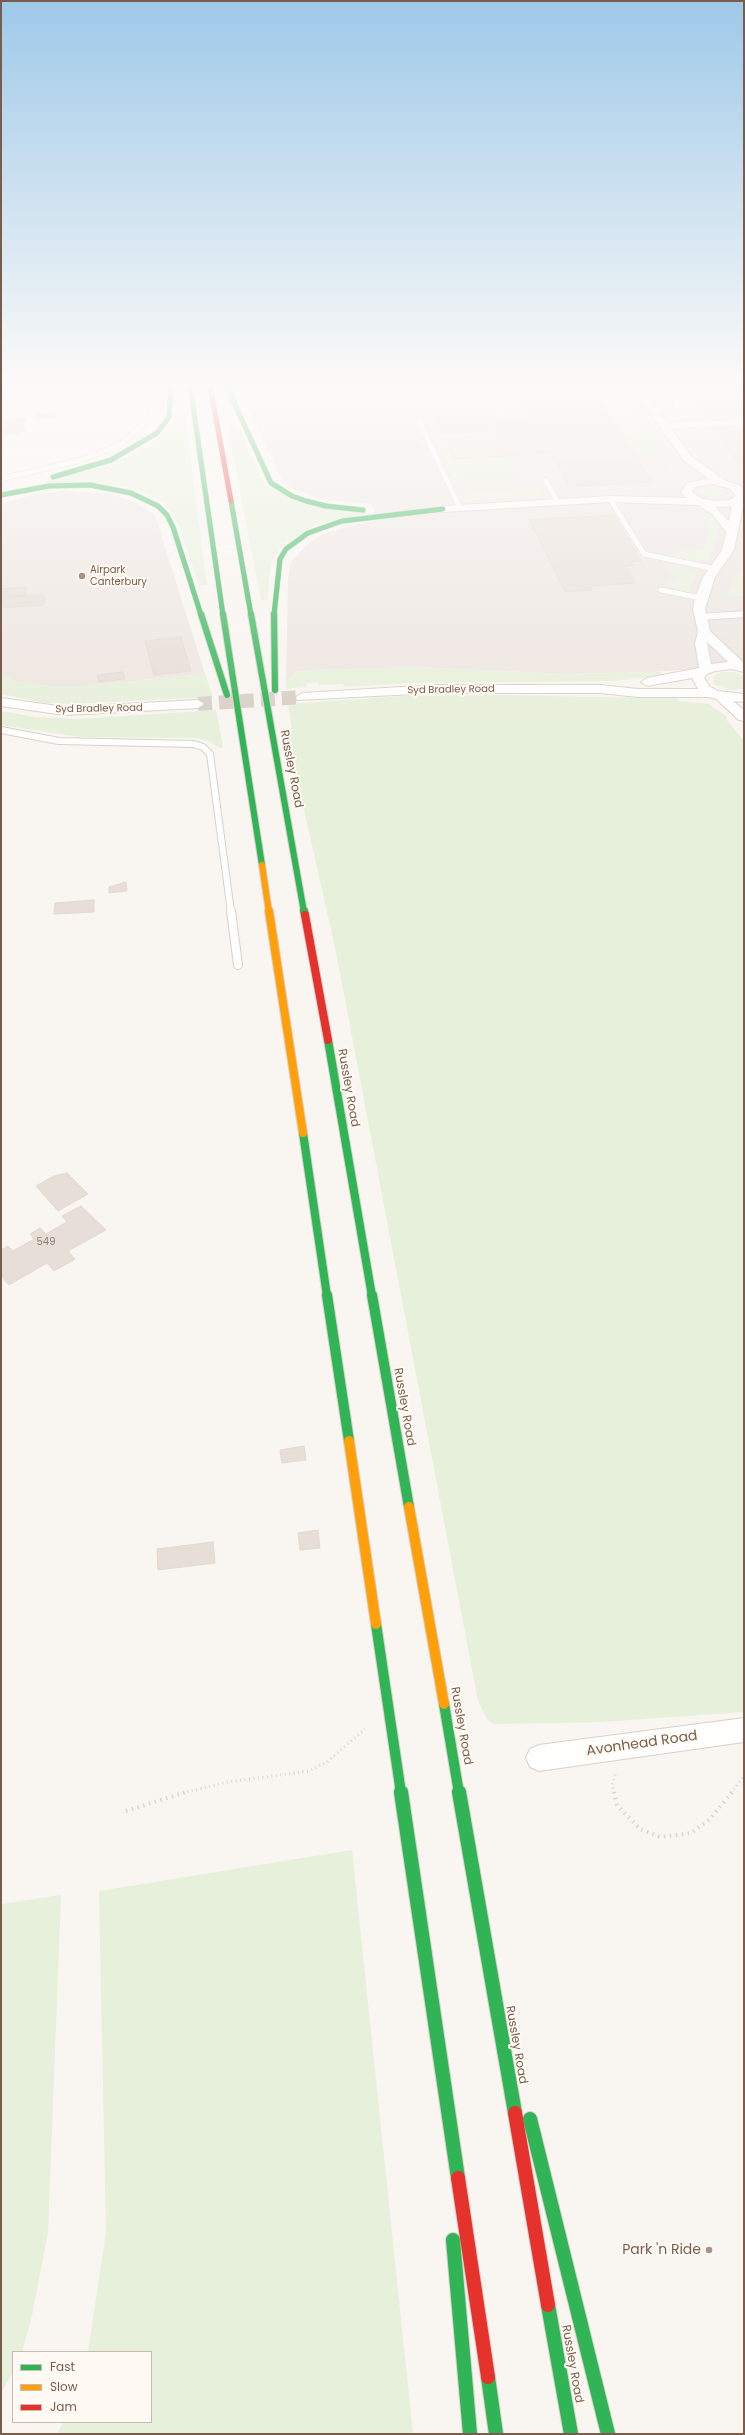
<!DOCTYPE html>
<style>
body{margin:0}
#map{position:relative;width:745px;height:2435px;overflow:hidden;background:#f9f5f0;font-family:Poppins,sans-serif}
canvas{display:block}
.frame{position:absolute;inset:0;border:2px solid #7a5c4d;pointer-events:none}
.legend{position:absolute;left:12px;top:2351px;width:140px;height:72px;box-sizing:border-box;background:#fffaf3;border:1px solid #cabbb1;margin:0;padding:5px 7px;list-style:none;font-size:12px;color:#7a5c4d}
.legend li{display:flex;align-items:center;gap:8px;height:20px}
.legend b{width:20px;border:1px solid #cabbb1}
</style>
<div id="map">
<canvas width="745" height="2435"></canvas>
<div class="frame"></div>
<ul class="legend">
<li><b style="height:5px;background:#30b455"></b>Fast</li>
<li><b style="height:5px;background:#ff9f0a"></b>Slow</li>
<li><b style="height:5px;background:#e5322d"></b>Jam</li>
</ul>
</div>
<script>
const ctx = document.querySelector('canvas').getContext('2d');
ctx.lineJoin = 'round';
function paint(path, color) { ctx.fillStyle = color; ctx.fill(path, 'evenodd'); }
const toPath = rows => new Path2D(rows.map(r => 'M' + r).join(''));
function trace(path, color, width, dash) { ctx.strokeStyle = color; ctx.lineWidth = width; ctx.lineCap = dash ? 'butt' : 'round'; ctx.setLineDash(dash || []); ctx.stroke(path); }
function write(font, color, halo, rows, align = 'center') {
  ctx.font = font + ' Poppins,sans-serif'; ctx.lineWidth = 4; ctx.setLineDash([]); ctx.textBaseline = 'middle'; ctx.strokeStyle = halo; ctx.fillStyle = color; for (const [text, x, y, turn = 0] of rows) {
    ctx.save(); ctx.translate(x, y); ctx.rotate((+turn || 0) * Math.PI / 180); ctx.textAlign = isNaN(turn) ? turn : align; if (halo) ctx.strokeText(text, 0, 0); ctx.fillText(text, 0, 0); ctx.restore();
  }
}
const industrial = toPath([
 [377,385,744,385,744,666,650,672,564,674,414,667,314,670,296,672,286,681,288,578,291,562,310,542,326,533,376,520,372,504,325,500,293,489,283,482,240,392],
 [67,491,112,494,136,503,155,515,205,674,84,686,48,686,20,682,1,675,1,504,35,494]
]);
const green = toPath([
 [177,385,181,385,207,585,199,586,179,526,172,513,163,503,146,493,125,487,94,482,48,483,46,481,99,468,130,456,149,445,166,430,174,420],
 [578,385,616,385,676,472,671,472,661,458,636,460,591,388,515,392,496,423,495,401,488,389],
 [237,423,262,480,267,486,297,501,366,512,366,514,315,525,284,544,273,559,269,576,268,600,261,600,229,435,229,424],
 [435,438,444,438,453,459,512,455,523,475,455,479,452,476],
 [710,486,716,487,723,493,729,494,715,496,717,499,708,498,705,493,698,493,699,490,711,489],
 [540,489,544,497,465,501,462,494],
 [705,515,713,515,717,527,717,539,709,559,700,561,674,556,679,551,704,549,708,536],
 [666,564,697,571,689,591,670,587,666,581,677,580],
 [744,567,744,596,727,597,729,590],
 [414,667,564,674,660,672,663,676,611,681,414,683,344,687,343,684,319,685,318,682,307,683,307,687,286,689,286,681,296,672,314,670],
 [722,672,734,672,744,676,744,689,731,690,715,685,713,682,714,676],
 [205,674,213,697,73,704,45,703,1,694,1,675,20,682,48,686,84,686],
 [506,695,643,698,676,697,679,701,709,704,727,717,726,719,744,741,744,1712,601,1722,493,1724,487,1719,478,1701,335,947,286,730,292,730,288,704,404,696],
 [216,710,223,747,220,748,210,742,198,738,80,737,1,725,1,711,36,717,78,719],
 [352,1850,413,2434,57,2434,63,2422,151,2422,151,2352,88,2352,106,2232,99,1891],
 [61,1895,48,2232,32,2316,22,2352,13,2352,13,2371,1,2393,1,1904]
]);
const building = toPath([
 [744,385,744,417,736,417,734,414,719,415,722,420,702,421,698,415,706,415,683,386,744,385],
 [591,388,653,482,569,487,550,453,453,459,444,438,501,435,499,431,442,434,435,417,492,414,496,423,532,421,515,392,591,388],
 [56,413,56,418,35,419,35,414,56,413],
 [23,418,26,421,22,422,26,431,1,436,1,429,7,427,5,421,23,418],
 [744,427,744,466,740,467,713,428,744,427],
 [411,441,422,443,423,447,408,450,400,446,403,443,411,441],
 [614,515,641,561,630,562,633,566,626,566,635,583,590,586,592,590,565,592,529,520,614,515],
 [26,587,26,596,1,597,1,589,26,587],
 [44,595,44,605,1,608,1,597,44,595],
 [181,637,191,671,154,675,145,641,181,637],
 [123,672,125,679,99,682,97,675,123,672],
 [126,882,127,891,109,893,109,887,126,882],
 [94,900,94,912,54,914,55,903,94,900],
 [67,1173,88,1194,58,1211,36,1186,54,1176,67,1173],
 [81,1206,106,1230,68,1251,75,1259,54,1271,47,1263,9,1285,1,1276,1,1250,8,1246,13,1251,34,1239,30,1234,40,1228,46,1234,67,1222,62,1216,81,1206],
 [304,1446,306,1460,282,1463,280,1450,304,1446],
 [318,1530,320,1548,300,1550,298,1533,318,1530],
 [213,1542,215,1563,158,1570,157,1549,213,1542]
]);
const streetTunnel = toPath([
 [198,704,302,697]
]);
const pathFar1 = toPath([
 [183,1793,228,1782,309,1771,327,1762,365,1729],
 [614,1793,612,1785,616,1772],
 [731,1793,744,1776]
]);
const path = toPath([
 [614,1792,617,1805,640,1829,660,1837,691,1833,710,1819,732,1792],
 [126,1811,186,1792]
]);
const laneFar2 = toPath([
 [654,410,673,409,679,406,663,385],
 [419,421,460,508],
 [666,426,744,422],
 [1,479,84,459,121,444,148,420,153,406,153,385],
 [546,481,558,502],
 [610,499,644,554,716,569],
 [661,590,701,598],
 [733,615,744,614]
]);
const laneFar1 = toPath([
 [700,617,744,614],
 [1,730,59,741,194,744,203,747,210,754,231,912]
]);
const lane = toPath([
 [231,911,238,965]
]);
const street = toPath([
 [631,385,639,385,692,457,726,481,739,485,744,490,744,501,734,550,715,577,705,609,710,631,744,663,744,672,732,669,715,671,707,674,704,678,709,686,718,691,744,694,744,702,733,701,744,710,744,721,739,720,716,699,709,697,638,697,600,693,434,693,297,700,296,697,302,693,434,685,600,685,638,689,698,689,692,678,647,686,641,682,647,678,699,668,695,643,698,632,693,609,695,598,703,577,722,550,726,532,713,515,698,505,610,502,443,512,438,509,443,506,610,496,687,498,681,493,687,483,709,479,684,461,631,385],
 [713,484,731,489,736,496,730,500,716,501,703,499,692,492,695,487,713,484],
 [732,506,729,521,715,507,716,507,732,506],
 [707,642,728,662,711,664,707,642],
 [1,698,65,707,198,700,204,704,198,708,65,715,1,706,1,698],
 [744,1718,744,1742,539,1771,530,1767,526,1758,530,1749,539,1745,744,1718]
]);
const fastFar4 = toPath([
 [190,385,223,615],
 [226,385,271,483,292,496,306,501,326,506,363,510],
 [53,477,111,460,157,433,169,417,171,385],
 [1,495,49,486,90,485,131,493,158,506,167,515,173,527,201,615],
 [231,501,251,615],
 [274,615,280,559,286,549,308,533,342,521,443,509]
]);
const fastFar3 = toPath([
 [201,614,227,695],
 [223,614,262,865],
 [251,614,304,912],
 [274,614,275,690]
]);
const fastFar2 = toPath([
 [304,911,305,915],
 [328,1040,372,1296],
 [303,1133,327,1296]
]);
const fastFar1 = toPath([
 [327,1295,349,1441],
 [372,1295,409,1507],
 [376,1624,401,1793],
 [444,1704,459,1793]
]);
const fast = toPath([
 [401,1792,458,2178],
 [459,1792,515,2113],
 [530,2119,608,2434],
 [453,2240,470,2434],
 [548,2305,571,2434],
 [488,2377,496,2434]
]);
const slowFar2 = toPath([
 [262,865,269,912]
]);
const slowFar1 = toPath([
 [269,911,303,1133]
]);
const slow = toPath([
 [349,1441,376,1624],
 [409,1507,444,1704]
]);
const jamFar2 = toPath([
 [210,385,231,501]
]);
const jamFar1 = toPath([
 [305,915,328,1040]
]);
const jam = toPath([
 [515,2113,548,2305],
 [458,2178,488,2377]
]);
const markers = [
 [82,576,4,"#a69286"],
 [709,2250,4,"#a69286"]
];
const farPoinames = [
 ["Airpark",90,570],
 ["Canterbury",90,582]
];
const farStreetnames = [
 ["Syd Bradley Road",451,690,-1],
 ["Syd Bradley Road",99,709,-1]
];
const numberNames = [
 ["549",46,1242]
];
const streetNames = [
 ["Russley Road",291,769,79],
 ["Russley Road",348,1088,80],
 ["Russley Road",404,1407,80],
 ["Russley Road",461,1726,80],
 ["Russley Road",516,2045,80],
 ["Russley Road",572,2364,80]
];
const nearStreetnames = [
 ["Avonhead Road",642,1744,-8]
];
const nearPoinames = [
 ["Park 'n Ride",701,2250]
];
paint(industrial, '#ede5e0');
paint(green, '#e7f0db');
paint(building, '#e6ded7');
trace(building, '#e2d8d2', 1);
trace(streetTunnel, '#d9cfc7', 14, [14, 7]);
trace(laneFar2, '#d7d1cb', 6);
trace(laneFar1, '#d7d1cb', 8);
trace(lane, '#d7d1cb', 10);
trace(street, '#d7d1cb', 2);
trace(fastFar4, '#dad1cc', 6);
trace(fastFar3, '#dad1cc', 8);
trace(fastFar2, '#dad1cc', 10);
trace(fastFar1, '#dad1cc', 12);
trace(fast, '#dad1cc', 16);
trace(slowFar2, '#dad1cc', 8);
trace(slowFar1, '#dad1cc', 10);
trace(slow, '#dad1cc', 12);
trace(jamFar2, '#dad1cc', 6);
trace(jamFar1, '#dad1cc', 10);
trace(jam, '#dad1cc', 16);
trace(pathFar1, '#dcd5d0', 3, [1, 3.5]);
trace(path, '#dcd5d0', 4, [1.5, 4.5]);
trace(laneFar2, '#fefefd', 5);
trace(laneFar1, '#fefefd', 6);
trace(lane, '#fefefd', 8);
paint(street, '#fefefd');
trace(fastFar4, '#30b455', 5);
trace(fastFar3, '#30b455', 6);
trace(fastFar2, '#30b455', 8);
trace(fastFar1, '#30b455', 10);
trace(fast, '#30b455', 14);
trace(slowFar2, '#ff9f0a', 6);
trace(slowFar1, '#ff9f0a', 8);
trace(slow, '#ff9f0a', 10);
trace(jamFar2, '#e5322d', 5);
trace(jamFar1, '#e5322d', 8);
trace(jam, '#e5322d', 14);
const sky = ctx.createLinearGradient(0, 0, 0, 726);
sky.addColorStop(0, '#9ec9e9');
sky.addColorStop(0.53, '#fcfaf8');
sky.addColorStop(1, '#fcfaf800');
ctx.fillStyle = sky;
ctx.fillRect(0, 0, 745, 726);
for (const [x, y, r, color] of markers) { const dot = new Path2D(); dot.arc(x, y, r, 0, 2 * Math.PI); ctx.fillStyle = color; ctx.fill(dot); trace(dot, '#fffaf3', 1.5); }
write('10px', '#7a5c4d', '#fffaf3', farPoinames, 'left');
write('10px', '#7a5c4d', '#fffaf3', farStreetnames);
write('10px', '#977e72', null, numberNames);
write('12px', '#7a5c4d', '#fffaf3', streetNames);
write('14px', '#7a5c4d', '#fffaf3', nearStreetnames);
write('14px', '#7a5c4d', '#fffaf3', nearPoinames, 'right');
</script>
